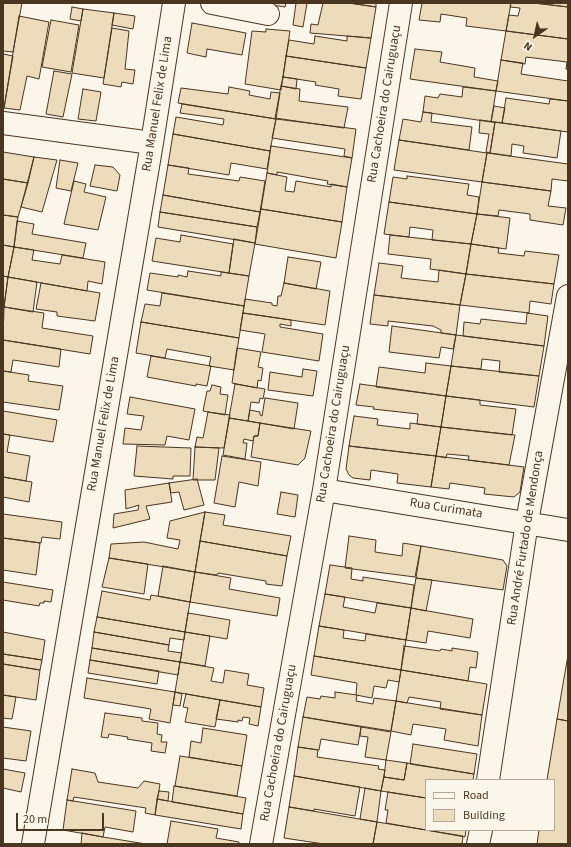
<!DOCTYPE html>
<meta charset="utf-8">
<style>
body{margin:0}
#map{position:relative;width:571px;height:847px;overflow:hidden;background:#fbf6e9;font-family:"Source Sans 3",sans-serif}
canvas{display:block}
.frame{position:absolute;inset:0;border:4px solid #4a3520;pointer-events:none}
.legend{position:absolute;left:425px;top:779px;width:130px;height:52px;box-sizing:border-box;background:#fbf6e9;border:1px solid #b4a999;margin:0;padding:5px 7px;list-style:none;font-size:12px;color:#4a3520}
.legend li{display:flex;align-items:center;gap:8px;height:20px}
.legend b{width:20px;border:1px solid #b4a999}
.north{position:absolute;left:515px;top:16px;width:40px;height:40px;-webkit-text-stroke:3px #fbf6e9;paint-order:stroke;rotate:214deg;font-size:11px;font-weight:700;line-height:16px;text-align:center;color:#4a3520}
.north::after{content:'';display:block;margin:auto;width:14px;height:18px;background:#4a3520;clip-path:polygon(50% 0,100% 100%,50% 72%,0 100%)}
.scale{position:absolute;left:16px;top:813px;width:88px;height:18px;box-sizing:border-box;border:2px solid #4a3520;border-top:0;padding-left:5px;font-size:12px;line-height:14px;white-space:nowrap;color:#4a3520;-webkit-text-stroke:3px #fbf6e9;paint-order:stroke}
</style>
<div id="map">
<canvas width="571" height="847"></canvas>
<div class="frame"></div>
<ul class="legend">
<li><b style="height:5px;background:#fbf6e9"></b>Road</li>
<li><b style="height:11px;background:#ecdcbc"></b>Building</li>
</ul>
<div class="north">N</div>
<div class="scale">20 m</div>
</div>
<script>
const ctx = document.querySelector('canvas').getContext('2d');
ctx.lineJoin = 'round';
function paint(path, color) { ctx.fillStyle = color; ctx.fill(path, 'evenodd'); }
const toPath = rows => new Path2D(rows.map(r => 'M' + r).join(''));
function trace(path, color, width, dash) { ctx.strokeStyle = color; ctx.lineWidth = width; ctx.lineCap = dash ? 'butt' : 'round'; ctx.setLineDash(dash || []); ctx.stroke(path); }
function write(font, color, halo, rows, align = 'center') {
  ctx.font = font + ' "Source Sans 3",sans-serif'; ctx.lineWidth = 3; ctx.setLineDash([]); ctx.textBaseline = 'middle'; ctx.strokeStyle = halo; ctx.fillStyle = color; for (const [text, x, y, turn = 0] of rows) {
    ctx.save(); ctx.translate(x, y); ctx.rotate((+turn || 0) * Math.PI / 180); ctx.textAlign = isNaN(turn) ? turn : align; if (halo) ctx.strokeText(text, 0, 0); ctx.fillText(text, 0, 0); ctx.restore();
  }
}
const building = toPath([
 [3,3,22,3,13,52,3,51,3,3],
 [266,3,286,3,285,7,266,4,266,3],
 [296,3,307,3,303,27,293,25,296,3],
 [323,3,349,3,376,7,371,38,310,33,311,24,318,25,323,3],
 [349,3,376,3,376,7,349,3],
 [422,3,511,3,506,31,466,26,467,18,441,14,440,22,419,20,422,3],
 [511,3,534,3,568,7,568,39,506,31,509,15,518,16,520,8,510,7,511,3],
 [534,3,568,3,568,7,534,3],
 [72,7,83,9,81,21,70,19,72,7],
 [83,9,114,13,104,78,72,73,83,9],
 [114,13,135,16,133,29,112,25,114,13],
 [19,16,49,22,39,79,27,76,20,110,4,108,19,16],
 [51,20,79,25,71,72,42,67,51,20],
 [192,23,246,33,242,55,207,49,206,57,187,53,192,23],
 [112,28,129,31,125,69,135,70,133,84,122,82,121,87,103,84,112,28],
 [266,29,290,31,281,90,245,84,252,31,266,32,266,29],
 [506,31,568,39,568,70,566,69,567,62,526,57,525,64,501,60,506,31],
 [315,36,347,41,347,36,371,38,366,68,286,56,289,40,314,44,315,36],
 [415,49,442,52,440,62,475,68,474,77,498,81,496,91,410,79,415,49],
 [3,54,13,56,4,108,3,108,3,54],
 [286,56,366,68,361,99,338,96,339,89,315,85,316,82,283,77,286,56],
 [501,60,523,63,521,74,568,81,568,101,496,91,501,60],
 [54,71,72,74,63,117,46,114,54,71],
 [283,77,297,79,296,89,281,86,283,77],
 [281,86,300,89,299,101,348,107,344,128,275,118,281,86],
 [229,87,250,91,249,95,270,99,271,92,280,93,276,119,178,103,181,88,228,94,229,87],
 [463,87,496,91,491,122,423,112,425,96,438,98,440,94,462,97,463,87],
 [83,89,101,92,96,121,78,119,83,89],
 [506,98,549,104,550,99,568,101,568,132,502,123,506,98],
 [182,104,276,119,270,151,173,134,176,117,223,125,224,119,180,113,182,104],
 [494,106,505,108,502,123,491,122,494,106],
 [423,112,432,113,431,122,472,127,469,150,399,140,403,119,421,122,423,112],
 [276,119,356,129,352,158,344,156,345,149,272,138,276,119],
 [480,120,495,122,490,153,486,152,489,134,479,133,480,120],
 [495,122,561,131,557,158,523,153,524,146,512,144,511,156,490,153,495,122],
 [173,134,270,151,267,169,231,163,229,175,168,165,173,134],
 [399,140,487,153,482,182,394,170,399,140],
 [271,146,352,158,347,187,327,184,328,181,277,172,277,175,267,173,271,146],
 [3,152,34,157,28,183,3,179,3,152],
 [487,153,568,164,568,181,552,179,551,191,482,182,487,153],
 [34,157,57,160,42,212,21,207,34,157],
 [60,160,78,163,71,191,56,188,60,160],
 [95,165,113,167,120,175,117,191,90,186,95,165],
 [168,165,189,168,188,174,239,181,240,177,265,181,260,212,163,195,168,165],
 [267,173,287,177,285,191,294,192,296,181,331,187,331,184,347,187,342,222,261,209,267,173],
 [407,176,469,184,467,195,479,197,477,214,389,202,393,177,407,179,407,176],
 [3,179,28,183,18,217,3,215,3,179],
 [74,181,86,184,84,192,106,197,98,230,64,224,74,181],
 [482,182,551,191,548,206,566,208,563,225,530,220,530,214,499,210,498,216,477,214,482,182],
 [163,195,260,212,257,227,160,212,163,195],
 [389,202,477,214,471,244,432,240,433,230,410,227,409,237,384,234,389,202],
 [261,209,342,222,336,258,255,244,261,209],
 [160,212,257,227,255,243,158,227,160,212],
 [477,214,510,218,506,249,471,244,477,214],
 [3,215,18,217,14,247,3,245,3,215],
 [17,221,34,224,32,234,86,243,83,258,14,247,17,221],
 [181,235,233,244,229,273,152,261,156,238,180,242,181,235],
 [390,235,471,244,466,274,430,269,431,259,388,254,390,235],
 [234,239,255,243,249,276,229,273,234,239],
 [471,244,499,248,498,253,524,256,525,251,559,255,554,284,466,274,471,244],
 [3,245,14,247,8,277,3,276,3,245],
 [14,247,34,250,32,260,60,264,62,255,105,262,102,284,88,281,87,291,8,277,14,247],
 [288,257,321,262,316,289,284,283,288,257],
 [379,263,403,266,401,278,438,282,439,270,466,274,460,305,374,295,379,263],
 [188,271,221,276,221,272,249,276,244,306,147,290,150,273,178,277,178,275,187,277,188,271],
 [466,274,554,284,551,304,530,301,529,313,460,305,466,274],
 [3,276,8,277,4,307,3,307,3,276],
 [8,277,37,282,33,312,4,307,8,277],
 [41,283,100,293,95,321,57,316,57,312,36,309,41,283],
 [284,283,330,291,325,325,243,313,245,299,272,303,272,305,277,306,278,296,281,296,284,283],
 [162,293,244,306,239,338,141,322,145,304,160,306,162,293],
 [374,295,460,305,456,335,441,333,441,330,433,326,388,321,388,326,370,324,374,295],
 [4,307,44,313,42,328,93,336,90,354,3,340,4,307],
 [243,313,291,320,291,326,280,324,280,327,323,334,319,361,262,352,265,334,240,330,243,313],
 [527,313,548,316,544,346,463,336,464,322,480,324,481,319,526,324,527,313],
 [141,322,239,338,234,370,209,366,211,357,167,349,165,358,136,353,141,322],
 [392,326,456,335,453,349,441,347,439,358,389,352,392,326],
 [456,335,544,346,539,376,499,372,500,361,482,359,481,369,451,366,456,335],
 [3,340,61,349,59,367,13,360,11,372,3,371,3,340],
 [237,348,261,352,258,367,263,368,261,381,258,380,257,388,232,383,237,348],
 [151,356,211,366,207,386,196,384,196,386,147,377,151,356],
 [426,363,451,366,446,396,376,387,379,367,425,373,426,363],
 [451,366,539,376,534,407,446,396,451,366],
 [303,369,317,371,313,396,268,390,270,372,302,377,303,369],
 [3,371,29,375,28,381,63,386,59,410,3,402,3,371],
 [235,384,265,389,263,399,260,398,259,403,251,402,248,421,229,418,235,384],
 [360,384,446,396,441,427,417,424,418,414,373,409,374,407,356,405,360,384],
 [212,385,221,387,220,394,228,395,225,415,203,411,207,391,210,391,212,385],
 [446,396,480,400,480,405,516,409,512,435,441,427,446,396],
 [130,397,195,409,189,440,167,436,165,445,123,444,125,428,141,430,144,416,127,414,130,397],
 [265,398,298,403,294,429,248,421,250,410,260,412,260,415,262,416,265,398],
 [3,411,57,420,53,442,3,434,3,411],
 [208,412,230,415,224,448,195,447,197,437,203,438,208,412],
 [354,416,378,419,377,425,410,429,410,423,441,427,436,456,349,446,354,416],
 [229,418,260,423,258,436,254,436,253,441,244,439,243,443,247,443,245,459,223,455,229,418],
 [260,423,311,431,305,458,298,465,251,457,254,436,258,436,260,423],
 [441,427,515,435,509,465,468,460,469,456,447,454,446,458,436,456,441,427],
 [3,434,10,435,7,452,30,456,26,481,3,477,3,434],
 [137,446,191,448,190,476,173,476,173,479,134,476,137,446],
 [349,446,436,456,431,487,397,483,398,474,371,470,370,480,353,478,349,475,346,469,349,446],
 [195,447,219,448,215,480,193,480,195,447],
 [222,456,261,462,258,486,239,482,235,507,214,503,222,456],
 [436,456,524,467,520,492,514,497,484,494,485,488,450,483,449,489,431,487,436,456],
 [3,477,32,482,29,502,3,497,3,477],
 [197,479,204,505,184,510,179,492,171,493,169,483,197,479],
 [169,483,172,502,146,506,150,519,113,528,114,514,138,510,139,505,126,509,125,490,169,483],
 [281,492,298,495,295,517,277,514,281,492],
 [205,512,225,515,223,525,291,536,287,556,200,541,205,512],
 [205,512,195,572,109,558,111,544,144,542,178,549,180,540,167,538,170,521,205,512],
 [3,514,62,522,60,539,42,537,41,543,3,538,3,514],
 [349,536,376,540,375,552,402,556,403,543,421,546,415,577,345,568,349,536],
 [3,538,40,543,36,575,3,570,3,538],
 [200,541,287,556,282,586,266,584,266,581,218,573,217,575,195,572,200,541],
 [421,546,503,560,507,566,503,590,416,578,421,546],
 [109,558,148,564,144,594,102,587,109,558],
 [330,565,352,568,351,579,363,581,363,577,414,585,411,608,325,594,330,565],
 [163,566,195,572,190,602,158,596,163,566],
 [195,572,231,578,229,589,280,598,277,616,190,602,195,572],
 [416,578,432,580,426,611,411,608,416,578],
 [3,582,53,590,51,602,44,601,44,603,40,603,39,606,3,600,3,582],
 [102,591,150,600,151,595,190,602,185,632,97,617,102,591],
 [325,594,345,597,343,607,375,613,377,603,411,608,406,640,319,626,325,594],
 [411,608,473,619,470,638,428,631,426,643,406,640,411,608],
 [188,613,230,620,227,639,185,632,188,613],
 [97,617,185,632,184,640,170,638,169,645,94,632,97,617],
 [319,626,344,630,343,638,365,641,366,634,406,640,401,670,314,656,319,626],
 [3,632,45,640,42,660,3,654,3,632],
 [94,632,169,645,168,651,182,653,180,662,92,648,94,632],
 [185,632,210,636,205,666,180,662,185,632],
 [404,646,440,651,441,649,452,651,452,648,478,652,476,668,470,667,468,681,401,670,404,646],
 [92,648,180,662,178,675,90,660,92,648],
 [3,654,42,660,40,670,3,664,3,654],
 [568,655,568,721,557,719,568,655],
 [314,656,401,670,399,682,388,680,386,688,374,686,372,698,356,695,357,683,311,675,314,656],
 [90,660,159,671,157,684,88,673,90,660],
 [180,662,214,668,211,681,223,683,225,670,249,674,247,685,264,688,261,707,175,692,180,662],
 [3,664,40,670,36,700,3,695,3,664],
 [401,670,487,684,482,715,440,709,441,702,409,697,407,703,396,701,401,670],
 [87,678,175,692,170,723,149,719,151,709,84,698,87,678],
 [175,692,182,694,180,706,173,705,175,692],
 [335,692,357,695,356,701,373,704,374,698,396,701,391,731,303,717,307,697,320,699,321,696,335,698,335,692],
 [186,694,220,700,215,727,185,722,188,708,183,707,186,694],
 [3,695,16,697,12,719,3,718,3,695],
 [220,700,261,707,258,726,249,724,250,718,243,717,242,721,238,720,238,722,216,719,220,700],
 [396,701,482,715,478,746,444,740,446,729,413,724,411,735,391,731,396,701],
 [105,713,142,718,142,721,158,723,157,734,162,735,161,742,167,742,165,753,151,751,152,743,127,739,128,737,109,734,108,738,101,737,105,713],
 [303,717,361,727,358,745,321,739,319,750,298,747,303,717],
 [557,719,568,721,568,844,537,844,539,830,554,830,554,780,547,780,557,719],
 [3,727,31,731,26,761,3,758,3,727],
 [361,727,391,732,386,760,365,757,368,737,360,736,361,727],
 [203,728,247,735,242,766,189,757,191,741,201,743,203,728],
 [413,744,477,754,474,774,410,764,413,744],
 [298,747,318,750,317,757,379,766,378,769,385,770,381,791,294,776,298,747],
 [180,756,242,766,237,796,175,786,180,756],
 [386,760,407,763,404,780,384,777,386,760],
 [407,763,474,774,473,780,426,780,426,798,381,791,384,777,404,780,407,763],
 [3,769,25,773,21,792,3,788,3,769],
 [72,769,95,773,98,782,138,788,144,781,160,784,155,815,145,813,146,808,74,797,73,801,67,800,72,769],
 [294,776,360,787,355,816,314,809,314,811,289,807,294,776],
 [174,786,246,798,243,814,172,802,174,786],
 [365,788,381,791,377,822,360,819,365,788],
 [159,791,169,792,168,801,157,799,159,791],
 [388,792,426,798,426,830,386,823,388,810,385,810,388,792],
 [157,799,243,814,241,829,155,815,157,799],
 [67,800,136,811,133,832,105,827,103,837,63,830,67,800],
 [289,807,377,822,373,844,324,844,284,838,289,807],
 [171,821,218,829,216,838,239,842,239,844,167,844,171,821],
 [377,822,463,836,462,844,373,844,377,822],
 [426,830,466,830,465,837,426,830],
 [82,833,103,837,146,844,81,844,82,833]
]);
const street = toPath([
 [212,3,268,14],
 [3,123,152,143],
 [324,490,568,530],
 [488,780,527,522,568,296],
 [33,844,152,143,174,3],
 [261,844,324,490,401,3],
 [478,844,481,830]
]);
const streetNames = [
 ["Rua Manuel Felix de Lima",158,104,-81],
 ["Rua Cachoeira do Cairuguaçu",385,104,-81],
 ["Rua Manuel Felix de Lima",104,424,-80],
 ["Rua Cachoeira do Cairuguaçu",334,424,-81],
 ["Rua Curimata",446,509,9],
 ["Rua André Furtado de Mendonça",526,538,-81],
 ["Rua Cachoeira do Cairuguaçu",279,743,-80]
];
paint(building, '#ecdcbc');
trace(building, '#4a3520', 1);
trace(street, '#4a3520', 24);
trace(street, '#fbf6e9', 22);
write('13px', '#4a3520', '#fbf6e9', streetNames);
</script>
